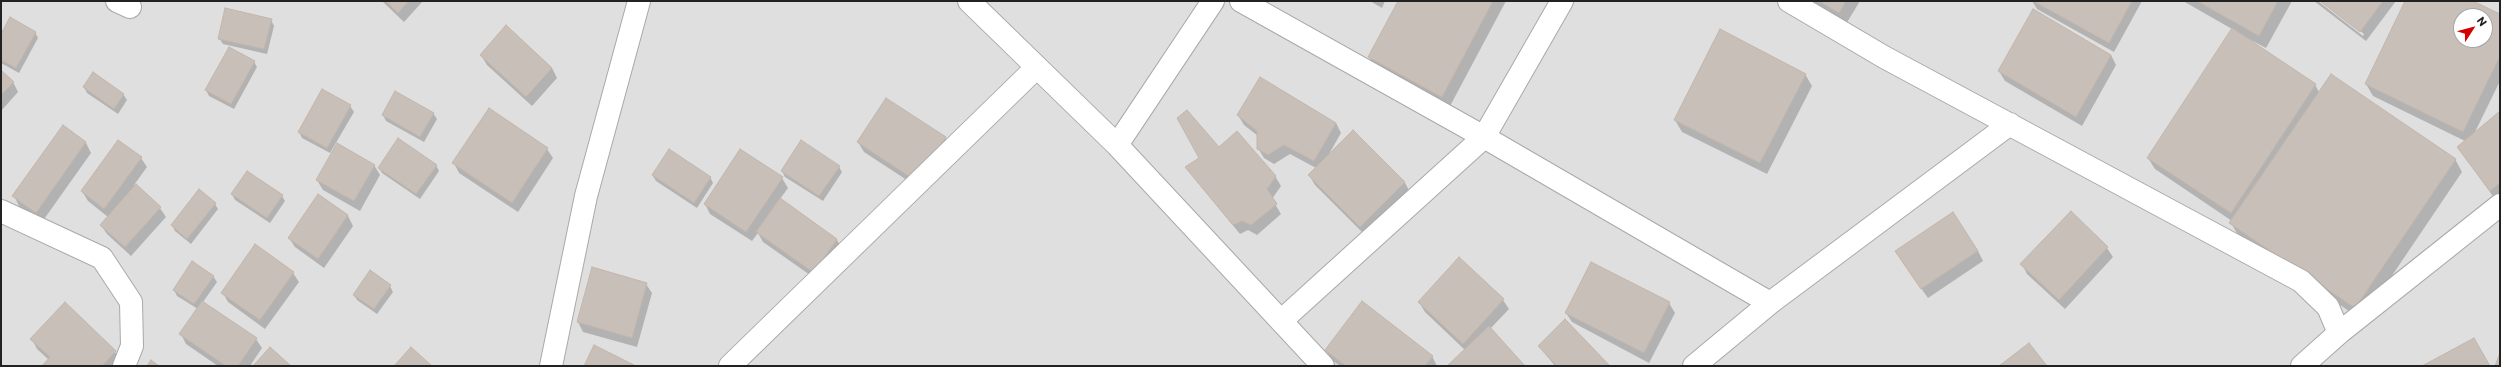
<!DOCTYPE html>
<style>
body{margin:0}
#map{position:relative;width:2501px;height:367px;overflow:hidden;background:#f2efe9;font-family:Commissioner,sans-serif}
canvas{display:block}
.frame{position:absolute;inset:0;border:2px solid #222;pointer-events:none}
.north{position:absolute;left:2453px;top:8px;width:40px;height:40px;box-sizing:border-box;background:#fff;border:1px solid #a7a7a7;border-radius:50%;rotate:54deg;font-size:11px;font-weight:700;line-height:16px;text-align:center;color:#222}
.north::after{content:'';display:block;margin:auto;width:14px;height:18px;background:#d40000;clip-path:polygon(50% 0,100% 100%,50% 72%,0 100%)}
</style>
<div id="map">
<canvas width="2501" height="367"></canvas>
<div class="frame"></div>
<div class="north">N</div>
</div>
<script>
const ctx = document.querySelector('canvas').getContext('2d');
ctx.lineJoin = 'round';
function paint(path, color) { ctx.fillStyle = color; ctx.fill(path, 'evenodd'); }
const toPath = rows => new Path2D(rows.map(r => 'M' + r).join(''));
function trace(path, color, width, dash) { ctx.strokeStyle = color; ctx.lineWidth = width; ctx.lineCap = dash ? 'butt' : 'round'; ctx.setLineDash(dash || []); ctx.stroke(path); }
const residential = toPath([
 [1,1,2500,1,2500,366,1,366],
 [2461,16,2485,16,2485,40,2461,40]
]);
const shadow = toPath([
 [382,1,423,1,404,22],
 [1370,1,1385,1,1382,8],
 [1399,1,1506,1,1449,108,1376,69,1369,57],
 [1808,1,1860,1,1846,24],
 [2032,1,2142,1,2114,52,2037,9],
 [2183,1,2292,1,2266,48,2239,34,2315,85,2319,92,2455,159,2462,172,2362,320,2238,235,2231,223,2232,221,2155,169,2148,158,2232,29],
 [2314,1,2318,1,2363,36,2364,34,2321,1,2396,1,2366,41],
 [2406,1,2471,1,2500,15,2500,81,2474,134,2500,112,2500,200,2497,202,2458,147,2465,141,2373,96,2366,84],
 [2461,16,2485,16,2485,40,2461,40],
 [271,20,274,26,267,54,223,44,219,38],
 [507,27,552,68,557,78,532,106,487,65,481,55],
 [35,32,38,38,19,73,1,63,1,36],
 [2111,55,2116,65,2082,126,2005,81,1999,71],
 [254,62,257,67,234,109,209,96,206,90],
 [1,72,13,82,18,92,1,111],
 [1805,74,1812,86,1767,174,1682,132,1675,120],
 [84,87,123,94,127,100,118,114,87,93],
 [350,106,354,112,330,153,302,138,299,132],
 [433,113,437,119,424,142,386,121,383,115],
 [1238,115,1336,123,1341,133,1329,154,1353,131,1405,183,1410,192,1366,236,1315,185,1309,175,1316,168,1290,154,1274,164,1264,158,1258,148,1258,136,1244,125],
 [63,127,86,143,91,153,42,222,19,206,14,196],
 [945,138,950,147,922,190,864,152,858,142],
 [547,149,553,158,518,212,459,173,454,163],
 [1219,149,1275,176,1281,186,1272,199,1281,214,1257,235,1248,230,1240,234,1186,168],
 [141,158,147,167,134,185,160,208,166,217,131,256,107,234,101,225,108,217,88,201,82,191],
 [374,165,380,175,360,211,323,190,317,180],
 [436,165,439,171,420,199,382,173,379,168],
 [839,167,842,172,823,201,785,177,782,171],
 [653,176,710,177,713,183,697,208,656,181],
 [782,178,788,188,780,199,837,240,842,249,820,282,763,242,758,233,752,241,710,214,705,204],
 [232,194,282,196,285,201,270,223,235,200],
 [318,196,348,216,353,226,324,268,295,247,289,238],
 [215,204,218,209,191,244,175,231,172,225],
 [2071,212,2107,248,2113,257,2065,309,2027,274,2022,264],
 [1978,251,1983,261,1928,298,1902,261],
 [293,273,299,282,265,329,228,302,223,293],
 [213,276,217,282,203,302,256,339,262,348,250,366,218,366,186,344,181,334,198,309,177,296,174,290],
 [646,284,652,293,637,347,583,332,578,322],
 [390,286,393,292,377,314,357,300,354,295],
 [1503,300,1509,309,1490,329,1523,366,1448,366,1465,350,1425,312,1419,302],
 [1669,303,1675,313,1649,363,1572,322,1566,313],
 [32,339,115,352,121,361,116,366,43,366,49,360,37,349],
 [1539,346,1609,366,1555,366],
 [1326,350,1432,356,1437,366,1340,366,1332,360]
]);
const building = toPath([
 [386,1,409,1,398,13,386,1],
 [1398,1,1493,1,1442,97,1368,57,1398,1],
 [1819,1,1846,1,1839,13,1819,1],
 [2033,1,2132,1,2109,43,2033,1],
 [2197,1,2278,1,2259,36,2197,1],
 [2320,1,2383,1,2360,32,2320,1],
 [2405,1,2473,1,2500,14,2500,56,2463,132,2365,84,2405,1],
 [2461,16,2485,16,2485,40,2461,40,2461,16],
 [225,8,272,19,264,49,218,39,225,8],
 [2033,9,2111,55,2076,117,1998,71,2033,9],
 [10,17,36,32,16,68,1,60,1,34,10,17],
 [506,25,552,68,526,97,480,55,506,25],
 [2232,28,2316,84,2231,213,2147,158,2232,28],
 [1720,29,1806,74,1760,163,1674,120,1720,29],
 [229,47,255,61,231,104,205,90,229,47],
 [1,70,14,82,1,95,1,70],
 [93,72,124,94,114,109,83,87,93,72],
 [2331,74,2456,159,2355,308,2229,223,2331,74],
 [1260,77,1336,123,1314,161,1284,145,1268,155,1257,149,1257,131,1237,115,1260,77],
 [322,89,351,105,327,148,298,132,322,89],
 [395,91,434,113,420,137,382,115,395,91],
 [886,98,946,137,916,181,857,142,886,98],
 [489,108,548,148,512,203,452,163,489,108],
 [1187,110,1219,147,1237,131,1276,176,1267,189,1277,204,1251,225,1242,221,1233,225,1185,167,1199,158,1177,118,1187,110],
 [2500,111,2500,183,2490,191,2457,147,2500,111],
 [63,125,86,142,36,213,12,196,63,125],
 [1353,130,1405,182,1360,227,1308,175,1353,130],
 [398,138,437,165,416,194,378,168,398,138],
 [118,140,142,157,104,209,81,191,118,140],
 [801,140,840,166,819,196,781,171,801,140],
 [337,143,375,165,354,201,316,180,337,143],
 [669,149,711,177,694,203,652,175,669,149],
 [740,149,783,177,746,232,704,204,740,149],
 [247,171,283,195,267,218,231,194,247,171],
 [136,184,161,207,125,247,100,225,136,184],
 [199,189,216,203,187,239,171,225,199,189],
 [318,194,348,215,318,259,288,238,318,194],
 [780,198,837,239,814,273,756,232,780,198],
 [2071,211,2108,247,2059,300,2020,264,2071,211],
 [1953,212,1978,251,1921,289,1895,251,1953,212],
 [255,244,294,272,260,320,221,293,255,244],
 [1459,257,1504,299,1463,344,1418,302,1459,257],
 [192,261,214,276,194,304,173,290,192,261],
 [1591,262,1670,302,1644,353,1565,313,1591,262],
 [592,267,647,283,632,338,577,322,592,267],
 [370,270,391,285,374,309,353,295,370,270],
 [202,301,257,338,238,366,226,366,179,334,202,301],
 [1362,301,1433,356,1425,366,1346,366,1325,350,1362,301],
 [65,302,116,351,102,366,42,366,50,357,30,339,65,302],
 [1565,319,1610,366,1557,366,1538,346,1565,319],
 [1489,326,1525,366,1447,366,1489,326],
 [2474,338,2490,366,2422,366,2474,338],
 [2029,343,2047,366,1999,366,2029,343],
 [594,345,636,366,584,366,594,345],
 [270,347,291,366,253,366,270,347],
 [411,347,432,366,394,366,411,347],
 [2500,353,2500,366,2495,366,2500,353],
 [151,360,159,366,147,366,151,360]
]);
const minor = toPath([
 [117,1,130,7],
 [969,1,1117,145,1323,366],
 [1241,1,1484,137,1770,303],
 [1789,1,1884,57,2301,281,2328,307,2339,333],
 [1117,145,1213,1],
 [1,211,102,258,131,302,132,346,124,366],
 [1281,321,1484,137,1562,1],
 [551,366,586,196,639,1],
 [730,366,1037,67],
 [1694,366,1770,303,2010,124],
 [2302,366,2339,333,2500,205]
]);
paint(residential, '#e0dfdf');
paint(shadow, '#0003');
paint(building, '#c7bfb8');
trace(building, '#c4b6ab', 1);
trace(minor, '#a9a9a9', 24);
trace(minor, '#fff', 22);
</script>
